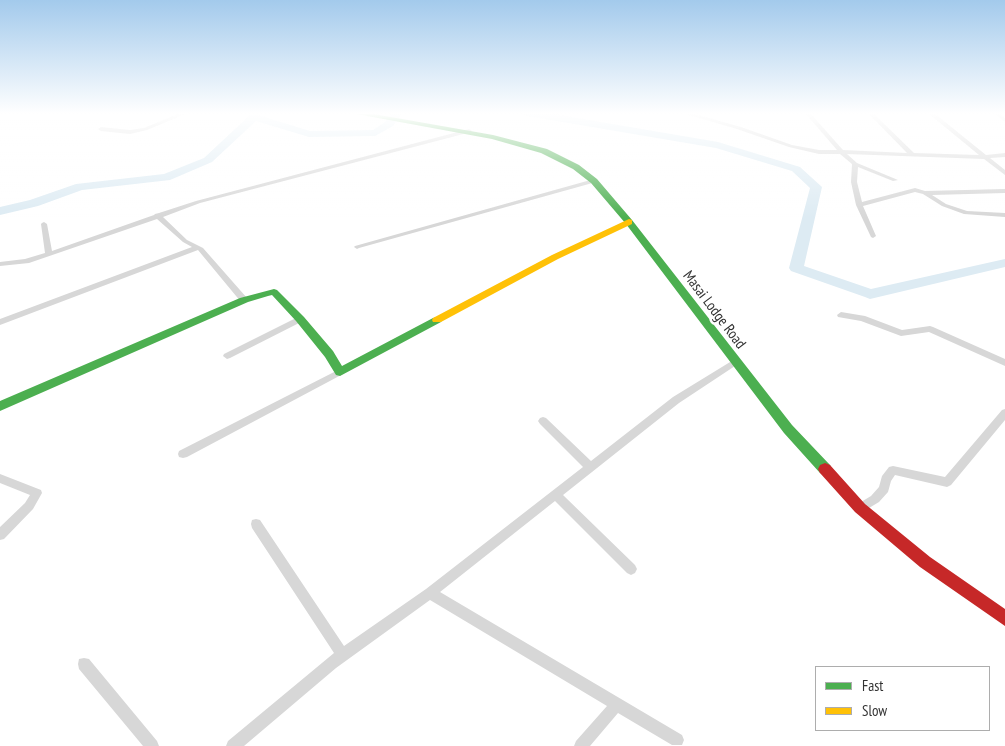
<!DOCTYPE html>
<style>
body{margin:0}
#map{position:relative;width:1005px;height:746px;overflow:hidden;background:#fff;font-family:"PT Sans Narrow",sans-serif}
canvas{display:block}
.legend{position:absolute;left:815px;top:666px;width:175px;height:65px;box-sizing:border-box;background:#fff;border:1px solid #adadad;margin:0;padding:6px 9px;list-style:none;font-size:15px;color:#333}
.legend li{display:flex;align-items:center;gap:10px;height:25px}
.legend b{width:25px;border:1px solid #adadad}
</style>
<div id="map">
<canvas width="1005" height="746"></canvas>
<ul class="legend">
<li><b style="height:6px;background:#4caf50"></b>Fast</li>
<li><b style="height:6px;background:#ffc107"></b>Slow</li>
</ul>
</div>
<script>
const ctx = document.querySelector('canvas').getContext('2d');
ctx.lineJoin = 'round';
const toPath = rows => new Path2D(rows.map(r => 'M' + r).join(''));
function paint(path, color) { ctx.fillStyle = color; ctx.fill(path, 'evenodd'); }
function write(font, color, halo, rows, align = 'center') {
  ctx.font = font + ' "PT Sans Narrow",sans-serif'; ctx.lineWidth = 5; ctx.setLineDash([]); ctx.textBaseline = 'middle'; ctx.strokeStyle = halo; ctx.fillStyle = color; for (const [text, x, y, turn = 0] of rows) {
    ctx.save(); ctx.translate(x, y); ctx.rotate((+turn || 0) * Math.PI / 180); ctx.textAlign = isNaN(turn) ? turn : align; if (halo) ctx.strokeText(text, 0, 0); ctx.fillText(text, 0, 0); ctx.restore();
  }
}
const river = toPath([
 [392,113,402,113,393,126,375,136,309,137,256,121,212,162,170,180,82,190,38,206,0,215,0,207,30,200,76,184,164,174,204,158,250,115,258,115,310,131,373,130,385,122,392,113],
 [522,113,548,113,718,142,800,167,822,187,804,266,871,289,1005,259,1005,267,870,299,865,297,791,271,789,268,810,188,792,171,716,148,527,116,522,113]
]);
const street = toPath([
 [180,113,188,113,147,130,130,134,101,131,98,129,101,127,130,130,144,128,180,113],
 [682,113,691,113,741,127,792,145,819,150,837,150,805,113,810,113,843,150,907,153,868,113,873,113,914,153,979,155,928,113,934,113,986,155,1005,153,1005,157,990,158,1005,170,1005,175,984,159,847,154,857,163,898,180,893,181,858,167,857,182,862,202,915,188,925,191,1005,189,1005,193,932,195,946,204,967,211,1005,213,1005,217,964,214,942,206,923,194,915,192,863,206,876,236,873,238,871,237,856,205,851,182,852,164,840,154,819,154,789,147,737,129,682,113],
 [994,113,1000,113,1005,118,1005,122,994,113],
 [469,129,472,131,471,132,200,203,163,217,187,240,203,248,247,298,248,300,247,302,241,302,198,250,0,325,0,319,192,247,183,242,157,219,29,263,0,266,0,262,25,259,45,253,41,224,42,223,44,222,47,224,52,251,154,215,155,214,159,213,196,201,469,129],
 [594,179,597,181,596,182,359,248,357,249,354,247,355,246,594,179],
 [841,312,865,316,902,330,930,326,933,327,1005,359,1005,366,929,332,901,336,861,321,838,317,837,315,841,312],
 [300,316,304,319,303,321,230,358,227,359,223,356,224,354,300,316],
 [735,359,738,360,739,362,738,364,679,403,563,495,635,565,637,569,635,573,631,575,627,573,555,501,440,592,682,735,684,740,682,745,672,745,618,713,590,746,574,746,576,741,607,706,430,600,336,668,244,746,226,746,228,741,334,653,252,528,251,524,252,520,256,519,260,520,344,646,426,589,583,467,540,424,538,421,540,418,543,417,546,418,591,461,673,397,735,359],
 [340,369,343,370,344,372,343,374,187,457,183,458,179,457,178,454,179,451,340,369],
 [1005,409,1005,420,951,485,947,487,895,475,891,481,888,492,879,502,864,511,860,513,856,511,855,508,856,505,871,496,879,487,882,476,889,467,893,466,945,477,1002,410,1005,409],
 [0,474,41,490,42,493,33,509,4,539,0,540,0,527,25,503,30,495,0,483,0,474],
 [84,658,89,659,157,741,159,746,143,746,79,669,78,664,79,659,84,658]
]);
const fast = toPath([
 [351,113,368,113,493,135,547,149,579,165,597,179,632,220,792,425,830,465,832,469,830,473,825,475,820,473,784,433,626,224,591,183,573,169,541,153,492,139,351,113],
 [274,289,277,290,304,317,333,351,342,366,433,318,437,317,442,320,441,322,340,376,336,375,325,357,296,321,272,295,268,296,248,302,0,411,0,401,240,298,274,289]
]);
const slow = toPath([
 [629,219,632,220,632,224,558,259,441,322,433,322,432,320,433,318,552,255,629,219]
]);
const jam = toPath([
 [825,463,830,465,865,504,930,557,1005,609,1005,626,920,567,855,512,820,473,818,469,820,465,825,463]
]);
const streetNames = [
 ["Masai Lodge Road",714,310,53]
];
paint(river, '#ddebf3');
paint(street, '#d7d7d7');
paint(fast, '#4caf50');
paint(slow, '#ffc107');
paint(jam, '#c62828');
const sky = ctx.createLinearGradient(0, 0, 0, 218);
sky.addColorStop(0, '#a3caec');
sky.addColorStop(0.52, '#fff');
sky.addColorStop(1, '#ffffff00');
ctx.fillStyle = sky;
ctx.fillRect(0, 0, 1005, 218);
write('15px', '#333', '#fff', streetNames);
</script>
